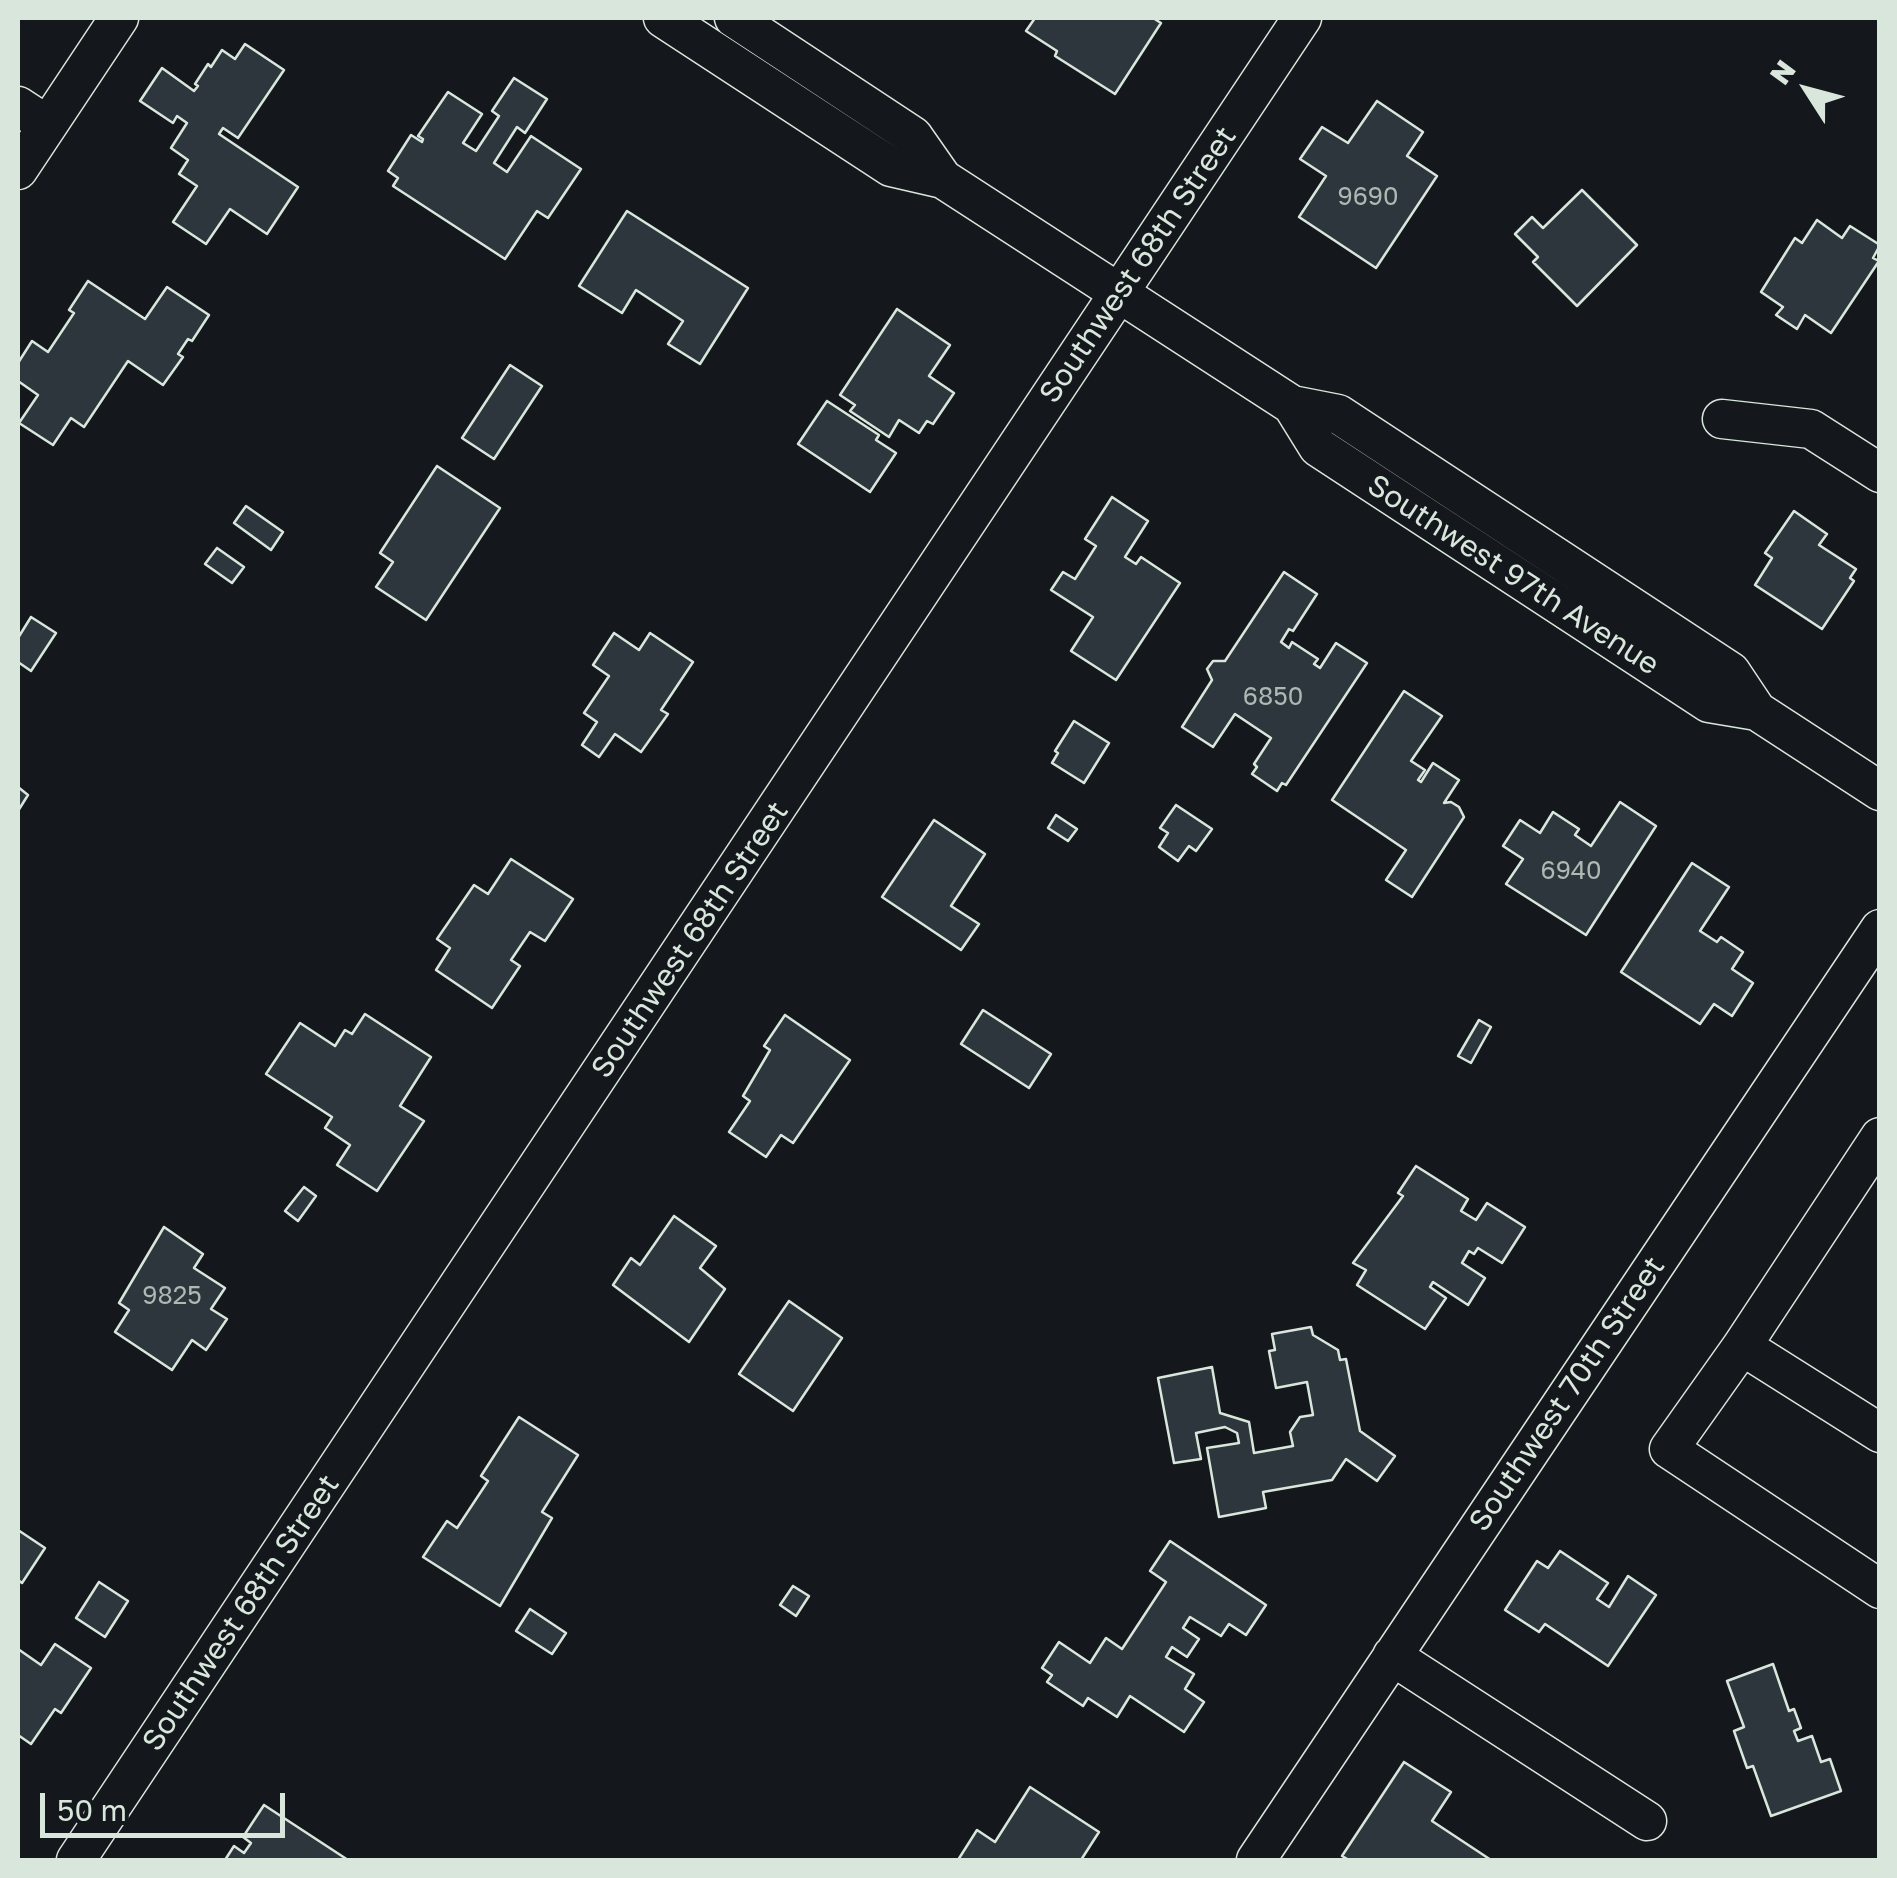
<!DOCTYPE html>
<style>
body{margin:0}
#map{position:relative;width:1897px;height:1878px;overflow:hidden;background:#14181c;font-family:"Golos Text",sans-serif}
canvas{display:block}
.frame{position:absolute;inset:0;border:20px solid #d8e6dc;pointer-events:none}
.north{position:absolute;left:1757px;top:40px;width:100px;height:100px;-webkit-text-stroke:8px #14181c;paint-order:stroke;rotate:306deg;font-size:28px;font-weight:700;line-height:40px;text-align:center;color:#d8e6dc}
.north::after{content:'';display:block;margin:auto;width:35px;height:45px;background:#d8e6dc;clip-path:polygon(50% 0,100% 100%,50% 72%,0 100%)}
.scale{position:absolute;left:40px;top:1793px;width:245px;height:45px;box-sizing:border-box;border:5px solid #d8e6dc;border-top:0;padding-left:12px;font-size:30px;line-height:35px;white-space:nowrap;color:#d8e6dc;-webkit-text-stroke:8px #14181c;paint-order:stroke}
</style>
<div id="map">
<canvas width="1897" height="1878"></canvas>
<div class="frame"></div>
<div class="north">N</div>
<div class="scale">50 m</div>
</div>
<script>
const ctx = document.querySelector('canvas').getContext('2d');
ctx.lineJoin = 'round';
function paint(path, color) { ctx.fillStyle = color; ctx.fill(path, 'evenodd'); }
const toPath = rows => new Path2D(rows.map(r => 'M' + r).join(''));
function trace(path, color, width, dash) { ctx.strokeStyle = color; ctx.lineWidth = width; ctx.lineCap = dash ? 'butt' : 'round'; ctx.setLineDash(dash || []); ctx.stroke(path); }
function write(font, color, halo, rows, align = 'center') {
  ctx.font = font + ' "Golos Text",sans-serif'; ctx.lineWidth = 8; ctx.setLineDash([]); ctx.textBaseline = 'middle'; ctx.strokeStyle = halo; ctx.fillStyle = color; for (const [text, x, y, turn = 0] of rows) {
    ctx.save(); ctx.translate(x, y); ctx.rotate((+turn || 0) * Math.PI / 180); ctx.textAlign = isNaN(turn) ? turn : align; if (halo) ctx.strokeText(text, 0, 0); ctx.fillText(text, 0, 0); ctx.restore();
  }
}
const building = toPath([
 [1035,18,1153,18,1161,23,1115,94,1055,56,1057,51,1026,31,1035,18],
 [245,44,284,70,238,138,223,128,219,134,298,187,267,234,230,209,206,244,173,222,197,186,179,174,188,160,171,148,187,123,177,116,173,123,140,101,162,68,194,91,198,86,195,84,208,64,211,67,222,50,235,59,245,44],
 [514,78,547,99,525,133,517,127,494,163,507,172,531,136,581,169,548,218,537,211,505,259,393,186,398,178,388,171,411,135,422,142,423,139,418,136,448,92,482,114,463,143,476,151,499,116,492,111,514,78],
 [1377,101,1423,132,1407,156,1437,176,1376,268,1299,217,1326,176,1300,159,1322,127,1348,143,1377,101],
 [1582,190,1637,245,1577,306,1533,262,1538,257,1515,234,1532,217,1543,228,1582,190],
 [627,211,748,288,700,364,668,344,683,321,636,290,622,313,579,286,627,211],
 [1817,220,1842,238,1850,226,1880,245,1873,258,1879,261,1831,333,1805,315,1797,329,1776,315,1783,307,1761,292,1795,238,1802,243,1817,220],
 [88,281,145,319,167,287,209,315,192,341,188,339,178,354,183,357,163,385,128,361,84,427,71,418,53,445,19,423,38,395,18,381,18,363,32,341,48,352,74,313,69,310,88,281],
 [897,309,950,345,929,376,954,393,933,424,927,421,919,433,899,420,889,437,850,411,855,405,840,395,897,309],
 [510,365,542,386,494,459,462,438,510,365],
 [827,401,879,435,876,440,896,453,870,492,798,444,827,401],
 [437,466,500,508,426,620,376,587,393,562,380,553,437,466],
 [1112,497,1148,521,1125,557,1136,564,1141,557,1180,583,1116,680,1071,651,1093,617,1051,590,1063,572,1075,579,1096,546,1085,539,1112,497],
 [246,506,283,532,271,550,234,523,246,506],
 [1794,511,1827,534,1819,545,1856,569,1850,578,1854,581,1822,629,1755,585,1772,558,1765,553,1794,511],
 [217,548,244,567,232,583,205,564,217,548],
 [1284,572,1317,594,1293,631,1289,629,1281,642,1289,648,1292,642,1318,659,1314,664,1320,668,1336,643,1367,663,1286,785,1282,783,1277,791,1252,774,1257,767,1254,764,1271,738,1235,714,1213,747,1182,727,1212,680,1207,669,1213,661,1225,661,1284,572],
 [31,617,56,633,31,671,18,662,18,638,31,617],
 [614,633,639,650,650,633,693,662,661,710,668,714,641,752,615,734,599,757,582,745,597,722,584,713,609,676,593,665,614,633],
 [1404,691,1442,716,1411,761,1425,770,1418,780,1421,782,1433,763,1459,780,1444,803,1451,802,1459,807,1464,817,1412,897,1386,880,1406,850,1332,800,1404,691],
 [1074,721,1109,743,1084,783,1052,763,1058,753,1055,751,1074,721],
 [18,787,28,795,18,811,18,787],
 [1620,802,1656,826,1586,935,1506,884,1523,859,1503,846,1520,820,1540,833,1553,812,1579,829,1575,835,1591,846,1620,802],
 [1176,805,1212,829,1196,851,1189,846,1178,861,1159,847,1168,833,1160,828,1176,805],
 [1056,815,1077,829,1068,841,1048,828,1056,815],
 [934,820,985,854,951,906,979,924,961,950,882,897,934,820],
 [511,859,573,899,545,941,530,932,511,960,520,966,492,1008,436,970,450,948,437,939,474,885,488,894,511,859],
 [1692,863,1729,887,1700,931,1717,942,1721,937,1743,952,1732,969,1753,983,1732,1016,1714,1004,1700,1024,1621,972,1692,863],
 [983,1010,1051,1054,1029,1088,961,1044,983,1010],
 [365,1014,431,1057,400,1106,424,1121,377,1191,337,1165,350,1145,325,1128,332,1117,266,1074,300,1023,335,1046,345,1030,352,1034,365,1014],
 [785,1015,850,1060,793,1143,781,1135,766,1157,729,1132,750,1101,743,1096,770,1050,764,1046,785,1015],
 [1479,1020,1491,1027,1471,1063,1458,1056,1479,1020],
 [1416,1166,1468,1199,1461,1211,1476,1220,1487,1203,1525,1227,1502,1263,1478,1248,1474,1254,1469,1251,1462,1263,1485,1278,1468,1305,1433,1282,1430,1287,1446,1298,1425,1329,1357,1285,1366,1270,1353,1263,1403,1196,1398,1193,1416,1166],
 [304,1187,316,1196,298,1221,285,1211,304,1187],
 [674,1216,716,1246,700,1268,725,1289,689,1342,613,1285,631,1258,640,1265,674,1216],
 [164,1227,203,1254,194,1268,225,1288,211,1309,227,1319,206,1350,192,1340,172,1370,115,1332,129,1310,119,1303,164,1227],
 [789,1301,842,1338,793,1411,739,1374,789,1301],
 [1311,1327,1313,1335,1338,1350,1340,1360,1346,1359,1360,1431,1395,1456,1377,1481,1346,1459,1332,1480,1263,1492,1266,1508,1219,1517,1207,1448,1239,1443,1237,1433,1225,1427,1196,1433,1201,1459,1174,1463,1158,1378,1212,1367,1220,1413,1249,1422,1254,1453,1293,1446,1290,1432,1300,1417,1313,1415,1307,1382,1276,1388,1269,1351,1275,1350,1272,1334,1311,1327],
 [519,1417,578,1455,542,1512,552,1518,500,1606,423,1557,447,1521,457,1528,488,1481,481,1476,519,1417],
 [18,1530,45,1548,22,1583,18,1580,18,1530],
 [1170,1541,1266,1605,1246,1635,1229,1624,1221,1636,1190,1617,1183,1628,1199,1639,1187,1657,1172,1647,1166,1657,1194,1674,1185,1689,1204,1702,1184,1732,1130,1696,1117,1717,1088,1698,1083,1706,1047,1682,1052,1675,1042,1668,1059,1642,1090,1663,1106,1638,1122,1649,1166,1582,1150,1571,1170,1541],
 [1560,1551,1608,1583,1597,1599,1609,1607,1628,1576,1656,1595,1608,1666,1545,1624,1539,1632,1505,1610,1537,1561,1548,1568,1560,1551],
 [99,1582,128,1601,105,1637,76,1618,99,1582],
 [793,1586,809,1596,796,1616,780,1605,793,1586],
 [530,1609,566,1633,552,1654,516,1631,530,1609],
 [55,1644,91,1668,61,1713,55,1709,31,1744,18,1735,18,1649,41,1665,55,1644],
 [1773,1664,1789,1711,1794,1709,1801,1728,1794,1731,1798,1741,1812,1736,1821,1762,1830,1759,1841,1791,1771,1816,1753,1766,1747,1768,1734,1731,1744,1727,1727,1681,1773,1664],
 [1404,1762,1451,1792,1432,1821,1491,1860,1349,1860,1342,1856,1404,1762],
 [1030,1787,1099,1832,1081,1860,958,1860,977,1830,995,1842,1030,1787],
 [264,1805,348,1860,225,1860,234,1846,244,1853,251,1843,243,1837,264,1805]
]);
const minor = toPath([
 [663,18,891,167,943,179,1292,405,1338,414,1731,672,1757,711,1880,791],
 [734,18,913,136,943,179],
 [18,106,47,125],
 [18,170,119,18],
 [1292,405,1318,447,1709,703,1757,711],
 [1722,419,1811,429,1880,473],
 [1880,1137,1742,1346,1669,1449,1880,1589],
 [1742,1346,1880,1433],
 [1392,1656,1647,1821],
 [76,1860,1302,18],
 [1256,1860,1880,929]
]);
const numberNames = [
 ["9690",1368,197],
 ["6850",1273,697],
 ["6940",1571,871],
 ["9825",172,1296]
];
const streetNames = [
 ["Southwest 68th Street",1138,265,-56],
 ["Southwest 97th Avenue",1513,575,33],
 ["Southwest 68th Street",690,940,-56],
 ["Southwest 70th Street",1567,1394,-56],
 ["Southwest 68th Street",241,1613,-56]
];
paint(building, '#2c363c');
trace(building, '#d8e6dc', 2.5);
trace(minor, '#d8e6dc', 41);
trace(minor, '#14181c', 38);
write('25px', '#adbab4', null, numberNames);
write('30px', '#d8e6dc', '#14181c', streetNames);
</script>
